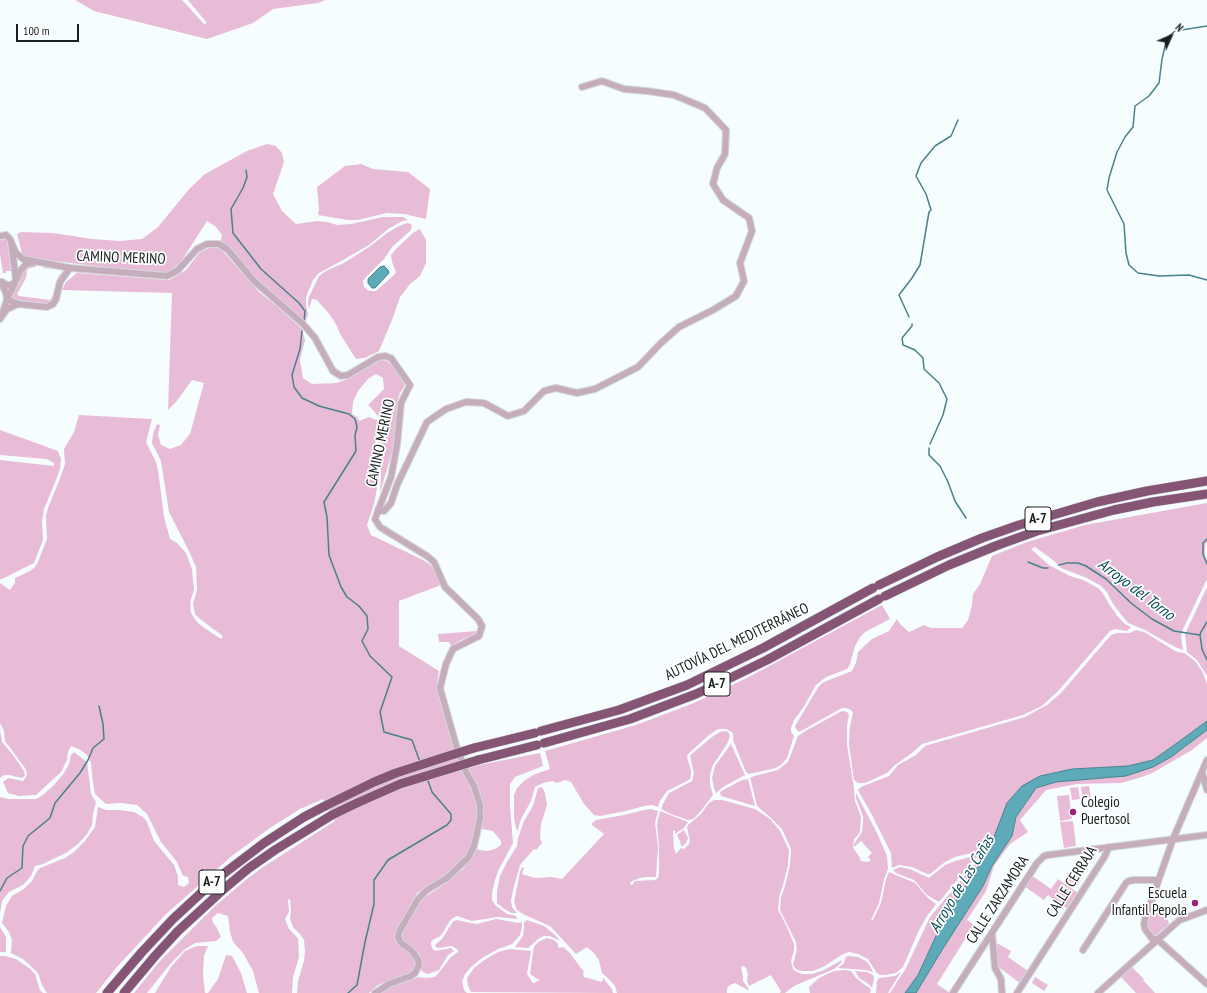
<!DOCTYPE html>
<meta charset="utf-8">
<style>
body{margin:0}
#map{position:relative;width:1207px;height:993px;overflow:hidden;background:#f5fdff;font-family:"PT Sans Narrow",sans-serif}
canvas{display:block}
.north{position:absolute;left:1151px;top:16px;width:40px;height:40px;-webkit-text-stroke:3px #fff;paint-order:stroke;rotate:45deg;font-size:11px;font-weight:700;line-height:16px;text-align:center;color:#192022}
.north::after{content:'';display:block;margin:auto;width:14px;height:18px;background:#192022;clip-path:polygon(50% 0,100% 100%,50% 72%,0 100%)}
.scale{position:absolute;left:16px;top:24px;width:63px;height:18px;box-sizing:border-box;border:2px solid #192022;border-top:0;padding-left:5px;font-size:12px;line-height:14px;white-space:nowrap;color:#192022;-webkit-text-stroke:3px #fff;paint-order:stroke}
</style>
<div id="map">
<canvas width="1207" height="993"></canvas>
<div class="north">N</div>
<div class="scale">100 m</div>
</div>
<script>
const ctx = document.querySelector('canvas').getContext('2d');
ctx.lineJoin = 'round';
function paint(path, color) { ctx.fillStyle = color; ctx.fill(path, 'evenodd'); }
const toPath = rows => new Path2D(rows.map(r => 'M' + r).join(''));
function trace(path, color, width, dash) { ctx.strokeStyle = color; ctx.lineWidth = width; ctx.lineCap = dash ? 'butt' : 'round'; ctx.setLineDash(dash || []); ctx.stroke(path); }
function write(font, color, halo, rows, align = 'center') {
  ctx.font = font + ' "PT Sans Narrow",sans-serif'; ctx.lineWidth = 3.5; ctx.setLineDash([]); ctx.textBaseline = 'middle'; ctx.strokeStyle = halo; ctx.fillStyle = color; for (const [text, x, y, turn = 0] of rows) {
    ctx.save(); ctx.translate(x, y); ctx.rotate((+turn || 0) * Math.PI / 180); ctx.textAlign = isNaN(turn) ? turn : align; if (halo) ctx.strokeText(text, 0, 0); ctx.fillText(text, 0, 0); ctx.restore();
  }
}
const green = toPath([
 [75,0,182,0,204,24,207,23,188,0,325,0,318,3,273,9,253,23,207,39,94,11],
 [267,144,276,146,282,153,284,162,273,194,282,211,296,224,317,221,327,222,337,225,351,224,383,217,403,217,408,220,402,221,388,229,369,245,343,260,319,273,313,280,306,297,306,305,308,314,305,324,271,294,251,274,221,240,222,235,216,227,207,221,180,263,167,273,142,272,23,257,17,234,21,232,53,233,92,239,120,241,142,239,158,227,190,188,205,174,247,151],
 [361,164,373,169,408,172,430,189,426,219,404,214,387,213,358,220,348,220,318,215,319,210,317,187,345,166],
 [407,223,411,224,412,227,410,231,392,247,384,259,366,277,363,281,364,287,369,291,376,291,394,275,396,272,392,262,391,255,396,249,413,233,420,229,426,240,426,263,420,276,410,284,400,297,392,320,379,351,365,358,356,359,340,334,337,326,330,315,317,300,312,299,309,309,308,304,309,297,319,276,326,271,344,263,369,247,387,233,399,226],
 [0,238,5,238,7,241,11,271,6,271,6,273,3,273,0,254],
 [213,246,222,250,259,292,278,307,302,329,305,340,300,360,303,378,312,384,336,383,348,379,378,359,387,361,393,366,405,385,400,393,397,403,395,442,380,493,381,476,380,419,374,411,368,405,384,389,383,378,376,374,368,379,358,391,353,402,352,414,357,417,359,421,369,417,377,420,375,443,377,488,374,504,367,525,371,535,425,561,434,568,441,585,399,601,399,646,439,671,437,684,439,698,453,747,474,796,478,816,474,835,469,851,461,862,447,876,417,893,398,927,395,937,396,942,401,947,413,955,415,960,415,966,412,972,406,975,394,979,378,985,369,993,297,993,298,981,304,961,305,951,304,940,300,934,293,927,290,919,291,911,290,899,288,900,289,912,285,919,289,929,298,938,299,957,293,977,292,993,259,993,253,971,243,953,233,942,230,932,228,916,218,913,212,918,213,923,216,926,221,937,216,941,195,943,184,950,171,963,147,993,134,993,159,962,215,906,247,879,263,867,335,821,323,799,300,809,270,828,233,855,165,915,116,968,96,993,47,993,42,985,38,973,23,959,11,953,12,940,9,932,2,923,6,906,12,896,24,889,32,881,37,871,40,868,65,858,74,852,85,841,95,827,98,807,106,810,119,810,134,812,143,817,147,822,154,841,174,865,178,876,178,885,184,887,189,883,188,877,183,876,177,862,161,842,147,814,137,805,121,803,106,804,95,794,93,783,91,763,87,755,79,749,71,746,68,752,67,760,61,772,36,795,19,796,8,793,3,782,8,778,23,781,26,777,27,774,25,768,5,741,4,731,0,723,0,583,10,590,15,583,15,578,30,571,35,567,38,562,47,539,46,516,48,508,61,476,65,464,64,449,74,432,79,415,152,419,146,442,156,462,158,470,164,517,170,539,177,543,186,553,192,569,194,590,190,602,191,613,197,622,203,627,221,639,223,636,200,619,195,614,193,604,197,590,196,567,189,551,169,512,161,461,152,443,153,434,157,424,160,425,158,435,161,445,170,449,181,445,190,434,204,383,192,380,176,402,168,410,172,293,62,290,66,282,77,273,169,280,186,270,200,252],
 [31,265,36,265,36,267,30,268,27,270,26,278,17,294,19,296,50,300,52,297,58,277,64,270,43,268,44,266,64,269,66,270,54,299,48,304,15,301,11,298,11,293,20,282,23,270,26,267],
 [0,430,58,451,61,459,60,469,56,480,44,509,42,521,43,540,34,563,2,579,0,579,0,460,54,466,54,463,47,459,0,455],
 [1207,503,1207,542,1205,546,1205,556,1207,560,1207,579,1183,629,1181,637,1183,650,1173,646,1145,630,1128,623,1113,604,1107,592,1101,586,1087,578,1061,568,1053,560,1035,547,1031,549,1049,565,1070,576,1083,580,1098,588,1102,592,1109,604,1118,617,1125,624,1131,627,1127,631,1115,629,1110,631,1059,690,1042,706,1023,715,922,744,912,753,895,765,887,773,865,783,858,783,854,780,849,744,850,726,853,713,851,710,846,708,842,708,824,718,803,730,799,732,796,729,795,726,819,686,824,682,852,671,856,663,858,652,872,639,889,631,897,619,900,624,909,632,924,625,931,628,962,628,968,620,972,605,973,594,980,584,992,556,1027,542,1085,525],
 [1207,587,1207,676,1197,660,1187,652,1185,634],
 [882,605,890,619,865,632,860,637,855,646,850,664,847,669,826,677,816,685,803,708,794,720,791,728,791,732,794,736,787,758,782,764,776,768,749,774,746,772,733,740,733,733,726,729,718,729,709,735,688,754,687,757,688,761,691,770,691,775,690,779,685,782,667,791,660,801,658,807,652,805,644,806,626,811,600,816,594,815,584,804,571,782,565,780,557,783,552,781,543,783,535,787,531,801,521,819,517,832,514,818,514,795,517,788,524,781,533,775,550,769,545,751,636,725,694,703,747,678],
 [1136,630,1144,632,1177,652,1184,653,1195,661,1202,671,1207,684,1207,721,1177,743,1153,760,1128,766,1072,769,1040,776,998,828,991,844,988,845,984,850,955,857,945,862,930,874,927,874,912,867,899,865,892,868,891,853,872,815,858,790,861,787,889,776,898,765,916,755,925,746,1025,717,1047,705,1061,693,1111,635,1117,633,1130,633],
 [477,631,478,633,474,637,463,639,451,646,449,642,439,642,438,634],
 [842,711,847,712,849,715,847,725,847,745,854,788,855,801,861,817,860,832,857,836,854,839,853,848,859,856,861,861,868,862,871,860,868,857,872,853,861,841,854,847,854,844,862,832,863,823,863,816,856,798,856,793,877,833,887,856,888,869,884,879,879,903,871,920,872,921,873,920,881,903,886,879,889,872,915,883,928,898,936,904,927,916,919,930,903,967,896,973,886,975,880,975,876,972,868,959,858,954,849,952,843,954,823,967,813,971,803,971,797,970,793,965,797,949,796,942,780,910,781,897,785,886,790,865,791,849,782,829,771,818,757,806,751,781,750,778,754,776,778,770,784,765,788,762,798,736,807,730],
 [0,730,2,742,13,755,24,771,25,775,22,778,9,775,4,775,0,778],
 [1207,730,1207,738,1192,750,1154,772,1142,777,1121,783,1077,784,1046,790,1020,820,1028,832,1010,844,994,866,986,891,967,920,974,925,937,984,950,993,916,993,942,950,983,886,992,866,1012,836,1016,817,1036,788,1056,782,1126,776,1153,767,1171,757],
 [726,731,728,732,730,736,727,744,713,765,710,774,710,785,713,795,700,812,693,819,688,820,671,814,661,809,664,802,669,793,692,781,694,774,690,756,694,752,712,737,720,732],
 [731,744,745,775,723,787,716,793,714,788,712,778,715,766],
 [74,752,87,762,91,794,96,802,93,814,92,825,87,834,78,844,66,853,55,858,43,864,35,866,31,876,23,885,9,892,2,901,0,913,0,797,8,799,36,799,43,795,54,785,64,773,69,764,71,755],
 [540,753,543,766,515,777,510,784,510,807,513,843,498,871,495,880,492,893,492,900,495,905,507,914,516,916,517,919,498,917,472,921,457,916,453,918,449,922,442,934,439,937,434,939,431,942,431,944,432,948,435,951,451,948,454,951,448,955,439,970,428,974,423,972,421,970,422,965,419,953,403,941,402,937,404,928,422,899,446,883,463,869,473,856,476,848,479,850,487,851,495,849,501,845,501,841,493,831,482,829,482,819,467,769,479,765],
 [748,779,755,806,721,796,720,792,727,788,742,780],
 [1089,786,1091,798,1083,799,1081,787],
 [542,787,545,793,547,805,541,824,540,838,542,843,536,850,534,849,520,865,513,890,511,901,512,907,517,913,512,913,504,909,497,903,497,891,500,876,507,862,517,846,518,838,524,821,533,806,538,788],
 [1078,787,1080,799,1072,800,1070,788],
 [1069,795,1072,819,1060,821,1057,796],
 [714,800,722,800,755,809,770,819,780,831,789,850,788,865,783,885,779,897,778,910,786,925,794,944,794,950,791,961,793,969,797,972,802,974,812,974,824,970,842,960,841,963,834,969,794,986,785,993,780,993,781,991,771,975,749,986,747,981,748,974,746,968,744,966,741,967,743,977,743,981,749,989,748,990,735,983,730,985,727,988,727,993,617,993,615,986,609,979,602,973,599,960,593,952,587,947,576,954,551,927,543,923,523,914,517,910,514,902,520,872,522,867,524,868,522,874,535,878,552,877,562,879,604,834,591,824,596,820,624,815,644,810,651,809,658,811,655,823,658,847,656,877,646,877,640,878,632,881,630,883,630,884,632,885,635,881,655,880,658,878,659,872,659,847,657,824,660,811,688,822,683,829,679,831,675,834,675,830,673,831,674,849,676,854,681,848,684,849,689,844,690,840,687,828,688,825,701,814,709,803],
 [1073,821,1076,846,1064,848,1060,822],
 [684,830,688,838,686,843,683,846,681,846,680,841,677,835],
 [978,855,978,856,972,862,939,902,927,895,914,880,896,873,893,870,900,867,910,869,929,878,945,865,955,861],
 [981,857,984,858,943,921,918,975,905,993,890,993,906,968,930,917,977,861],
 [1068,872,1081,880,1077,886,1065,878],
 [1031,875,1051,889,1058,879,1078,893,1068,909,1048,895,1044,900,1024,886],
 [1166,909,1169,924,1154,937,1146,925,1150,911],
 [496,919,518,923,522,922,522,927,520,935,512,944,498,949,482,958,471,967,465,974,462,982,464,990,467,993,379,993,396,984,409,981,418,977,426,978,435,977,441,970,447,962,451,957,458,952,458,950,452,946,438,948,436,947,435,945,442,939,452,923,454,921,457,920,471,923,477,924],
 [527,920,544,926,554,934,560,941,550,936,544,936,538,939,528,948,515,947,523,936,524,927,524,922],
 [0,927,6,937,6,952,0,952],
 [547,938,554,940,558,944,558,946,559,948,563,947,569,952,584,972,583,974,584,977,602,982,603,978,604,979,612,989,613,993,471,992,468,986,467,978,474,968,483,961,498,952,510,949,531,951,527,974,533,983,535,983,536,981,539,981,539,980,530,974,533,952,534,947,538,942],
 [995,942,1011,951,1008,957,1028,971,1020,983,997,966],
 [199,946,209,946,207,948,204,956,203,975,205,993,155,993,171,967,185,951,194,947],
 [226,955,232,956,241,973,247,993,208,993,218,979],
 [0,956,5,956,16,959,29,968,35,974,40,990,43,993,0,993],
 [848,956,858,957,866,961,870,966,873,972,866,970,838,968,844,963,845,958],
 [1132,967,1144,979,1143,980,1155,993,1136,993,1121,977],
 [845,970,851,971,856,978,866,986,869,987,871,990,870,993,810,993,809,987,819,978,834,971],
 [855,971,867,972,873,975,874,978,872,988,870,985,859,978],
 [901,972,888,993,876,993,877,981,879,978,895,976],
 [1035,977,1048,985,1044,991,1032,983]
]);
const water = toPath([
 [384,266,388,270,389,273,375,288,372,288,368,283,368,279,380,267,384,266],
 [1207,721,1207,730,1171,757,1153,767,1126,776,1056,782,1036,788,1016,817,1012,836,992,866,983,886,942,950,916,993,905,993,918,975,943,921,989,850,1007,803,1022,786,1040,776,1072,769,1128,766,1153,760,1177,743,1207,721]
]);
const stream = toPath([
 [1207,26,1175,31,1167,38,1162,59,1159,83,1149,96,1135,106,1133,127,1125,137,1117,152,1109,178,1107,190,1124,224,1126,253,1129,265,1138,273,1159,276,1189,275,1207,280],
 [246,170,247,177,243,188,231,209,233,233,261,269,299,303,305,311,304,322],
 [909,317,899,295,912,278,920,265,929,212,931,210,926,194,916,176,921,163,935,146,951,136,958,120],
 [912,324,912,326,902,338,903,345,915,350,923,358,924,369,939,383,947,399,943,415,930,444],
 [302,331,300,349,292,375,294,387,302,398,319,406,349,414,355,419,357,427,355,435,356,451,324,502,327,517,329,555,341,587,347,597,359,606,367,616,368,629,362,641,370,656,392,677,380,712,384,732,412,740,420,762],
 [929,448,929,455,940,466,948,482,955,501,966,518],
 [1207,539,1203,543,1203,554,1207,564],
 [1028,562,1043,568,1048,568],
 [1059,565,1067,563,1078,563,1086,566,1106,579,1131,603,1152,619,1174,631,1200,635],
 [1207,622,1201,632,1200,635,1202,649,1207,660],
 [0,891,7,878,22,868,23,846,28,836,50,818,55,803,80,773,88,760,93,748,104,739,103,724,99,706],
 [348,993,357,985,365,942,374,904,374,880,388,860,447,825,451,820,451,814,432,792,427,778]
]);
const minor = toPath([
 [0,236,6,235,9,238,11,241,16,280,12,285,7,285,2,282],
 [12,244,16,253,23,259,70,268,167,276,178,270,197,249,207,244,219,244,228,250,254,281,303,324,315,338,333,371,341,376,348,375,378,357,385,356,391,358,410,385,401,403,397,445,391,477,375,519,380,527,427,556,434,562,445,587,478,619,482,626,479,636,453,649,446,664,440,688,456,745,466,772,474,786,480,805,480,819,474,846,468,858,447,878,427,890,418,899,399,932,398,937,401,943,411,950,418,959,419,965,415,973,411,976,389,984,375,993],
 [17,279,20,271,26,264,33,263],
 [1,282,6,293,7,299,18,304],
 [3,312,7,299,15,283],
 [0,319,7,309,18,304,47,307,53,304,56,299,60,282,70,268],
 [378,510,384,511,391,503,397,485,427,422,446,409,466,402,484,403,508,416,524,411,544,391,556,388,577,393,595,389,638,367,661,343,679,327,713,310,736,296,744,281,740,263,752,231,749,218,723,200,713,184,717,168,725,154,726,130,705,108,674,95,647,91,624,89,602,81,582,87],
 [1202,772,1207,790],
 [992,933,995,968,1001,979,1002,993],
 [1157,939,1207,984],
 [1154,941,1145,929,1144,924,1145,919,1173,839,1207,760],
 [1083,950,1126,883,1129,881,1134,880,1158,880],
 [953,993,1037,863,1044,856,1048,855,1207,835],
 [1017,993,1105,856,1109,847],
 [1098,993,1175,924,1180,920,1207,910]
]);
const highway = toPath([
 [879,585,937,557,982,538,1019,525,1097,502,1147,491,1207,481],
 [885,596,949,565,998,545,1037,531,1114,510,1153,502,1207,494],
 [541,731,619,710,687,685,763,648,873,588],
 [544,743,630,719,696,694,724,681,767,660,879,599],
 [474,748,535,733],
 [478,760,537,745],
 [107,993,142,952,173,919,214,881,264,843,304,817,327,805],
 [124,993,155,956,178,931,225,888,249,868,275,850,332,815]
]);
const highwayBridge = toPath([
 [327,805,374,782,396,773,442,758,474,748],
 [332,815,357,803,400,784,478,760]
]);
const markers = [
 [1073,812,4,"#9b227b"],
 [1195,903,4,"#9b227b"]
];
const shields = [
 [1038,519,26],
 [717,684,26],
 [212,882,26]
];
const shieldNames = [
 ["A-7",1038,519],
 ["A-7",717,684],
 ["A-7",212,882]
];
const streetNames = [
 ["CAMINO MERINO",121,258,2],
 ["CAMINO MERINO",381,443,-78],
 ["AUTOVÍA DEL MEDITERRÁNEO",737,642,-26],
 ["CALLE CERRAJA",1072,882,-58],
 ["CALLE ZARZAMORA",998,900,-57]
];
const poiNames = [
 ["Colegio",1081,803],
 ["Puertosol",1081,820],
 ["Escuela",1187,894,"right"],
 ["Infantil Pepola",1187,911,"right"]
];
const waterNames = [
 ["Arroyo del Torno",1136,590,37],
 ["Arroyo de Las Cañas",962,884,-59]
];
paint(green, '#e8bbd6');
paint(water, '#5daab9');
trace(water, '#49818c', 1);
trace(stream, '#49818c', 1.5);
trace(minor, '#d2dadc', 8);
trace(highway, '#d2dadc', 10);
trace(minor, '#c6adbc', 6);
trace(highway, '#865474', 9);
trace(highwayBridge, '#d2dadc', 10, []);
trace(highwayBridge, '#865474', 9);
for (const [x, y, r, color] of markers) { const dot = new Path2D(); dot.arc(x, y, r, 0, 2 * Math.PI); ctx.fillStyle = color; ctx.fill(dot); trace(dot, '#fff', 1.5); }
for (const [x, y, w] of shields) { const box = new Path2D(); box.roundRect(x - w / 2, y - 12, w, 24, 3); ctx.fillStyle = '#fff'; ctx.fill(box); trace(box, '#192022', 1); }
write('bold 14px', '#192022', null, shieldNames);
write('15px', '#192022', '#fff', streetNames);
write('15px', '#192022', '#fff', poiNames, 'left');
write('italic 16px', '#074f5a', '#fff', waterNames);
</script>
